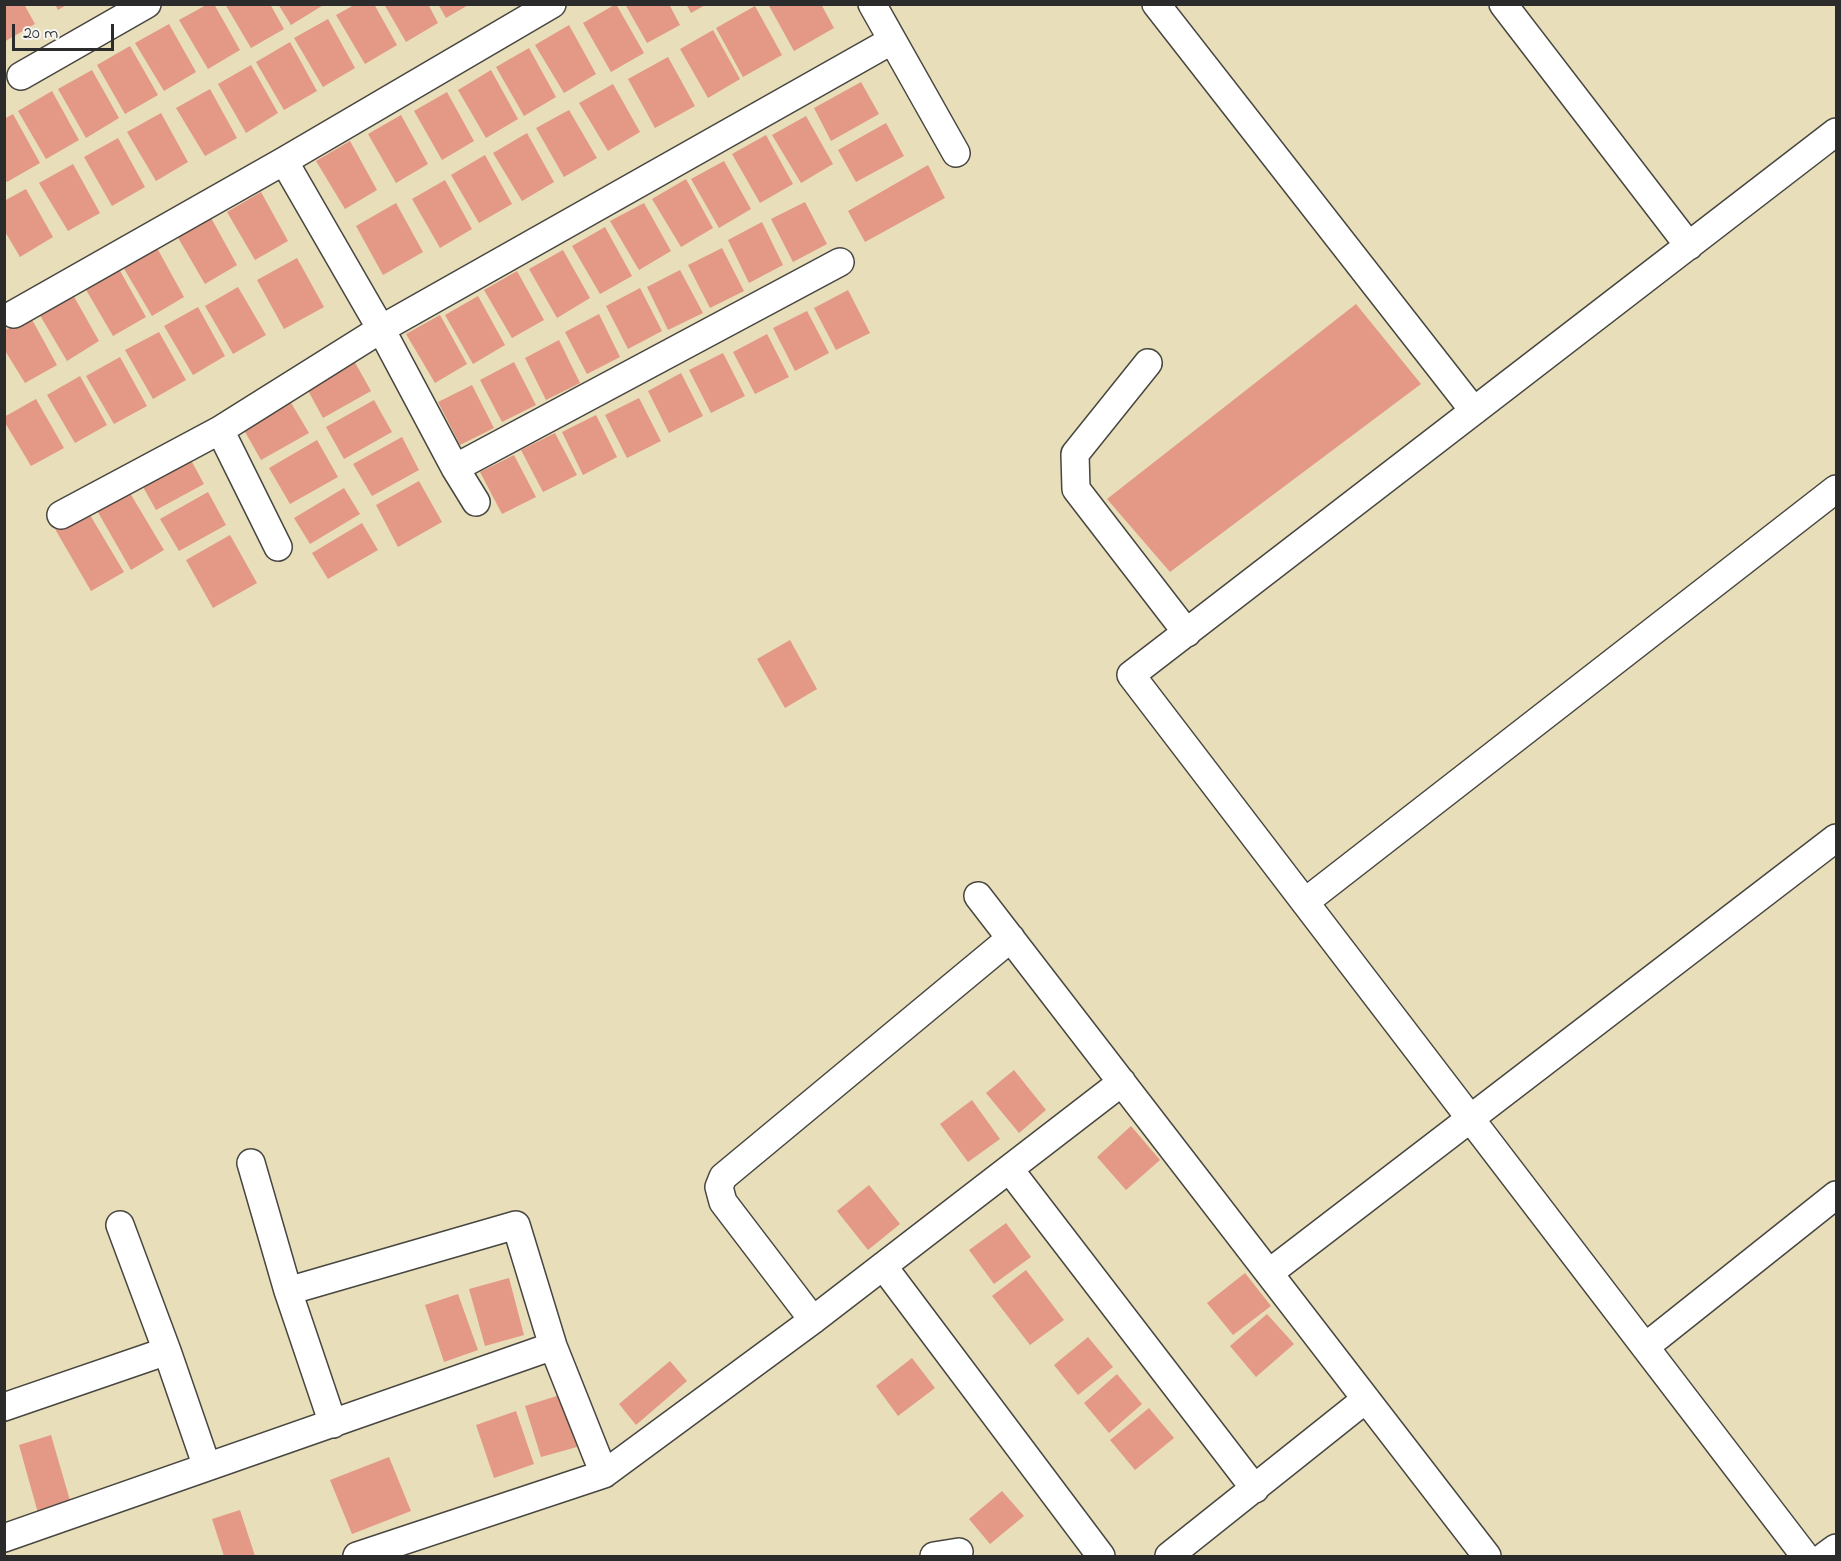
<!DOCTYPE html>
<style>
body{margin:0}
#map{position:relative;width:1841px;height:1561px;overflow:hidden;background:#e8deba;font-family:"Indie Flower",sans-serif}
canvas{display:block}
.frame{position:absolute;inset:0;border:6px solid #2b2b2b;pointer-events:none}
.scale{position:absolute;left:12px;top:24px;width:102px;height:27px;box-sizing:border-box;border:3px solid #2b2b2b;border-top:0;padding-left:8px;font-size:18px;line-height:21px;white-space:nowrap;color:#2b2b2b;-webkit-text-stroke:4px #f6f6f2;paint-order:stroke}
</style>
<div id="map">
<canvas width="1841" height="1561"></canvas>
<div class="frame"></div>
<div class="scale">20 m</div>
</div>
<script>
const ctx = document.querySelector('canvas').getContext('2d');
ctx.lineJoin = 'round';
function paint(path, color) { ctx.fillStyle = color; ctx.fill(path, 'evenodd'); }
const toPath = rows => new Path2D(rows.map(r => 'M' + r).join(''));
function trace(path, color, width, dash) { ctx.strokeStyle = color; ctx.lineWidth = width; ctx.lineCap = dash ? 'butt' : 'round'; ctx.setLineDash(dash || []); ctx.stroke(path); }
const building = toPath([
 [4,4,24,4,35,24,4,42],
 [55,4,68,4,58,10],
 [208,4,214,4,240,50,208,69,179,20],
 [225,4,270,4,284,29,251,48],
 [278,4,325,4,291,25],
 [356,4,374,4,397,45,365,64,336,15],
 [384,4,428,4,438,23,406,42],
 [438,4,470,4,446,18],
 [616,4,644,53,611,72,583,23],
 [625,4,669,4,680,25,647,43],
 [686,4,707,4,691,13],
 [768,4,821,4,834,28,794,51],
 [755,6,782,55,743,77,716,28],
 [328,19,355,68,323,87,294,38],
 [169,24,196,72,164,91,135,43],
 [569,25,596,74,564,93,535,45],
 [713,30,740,79,708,98,680,49],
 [290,42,317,91,284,110,256,62],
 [130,46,158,95,125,114,97,65],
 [529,48,556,97,524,116,496,67],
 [668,57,695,106,655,128,628,79],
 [251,65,278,113,246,133,218,84],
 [92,70,119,118,86,138,58,89],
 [491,70,518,119,486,138,458,90],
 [861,82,879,114,831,141,814,108],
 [613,84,640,132,608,151,579,103],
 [210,89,237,138,205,156,176,108],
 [52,91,79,140,46,159,18,111],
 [447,92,474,141,442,160,414,111],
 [569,110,597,158,564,177,536,128],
 [161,113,188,162,156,181,127,132],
 [13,114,40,163,7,182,4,178,4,119],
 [401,115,428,164,396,183,368,134],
 [806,116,833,164,801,183,772,135],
 [886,123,904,156,856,182,838,150],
 [527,133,554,182,522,201,493,153],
 [766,135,793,184,760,203,732,154],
 [118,138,145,187,112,206,84,157],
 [350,141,377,190,345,209,316,161],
 [485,155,512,204,479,223,451,175],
 [724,161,751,209,719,228,691,179],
 [73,164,100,213,68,231,39,183],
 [928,165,945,198,865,242,848,211],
 [686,179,713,228,681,247,652,199],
 [445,180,472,229,440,248,412,199],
 [26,189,53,237,20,257,4,230,4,201],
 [261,192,288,241,255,260,227,212],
 [805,202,827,244,793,262,771,219],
 [396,203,423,252,383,275,356,226],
 [644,203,671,251,639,270,610,221],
 [210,216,237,265,205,284,177,236],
 [762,222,783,265,749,283,728,240],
 [605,227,632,276,600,294,572,246],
 [157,248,184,297,152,316,123,267],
 [722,248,744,291,710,308,688,265],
 [563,250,590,298,557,318,529,269],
 [297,258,324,307,284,329,257,280],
 [119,269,146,317,113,336,85,288],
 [680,270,703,313,668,330,647,287],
 [517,271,544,320,512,338,484,290],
 [238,287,266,335,233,354,205,306],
 [640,288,662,331,628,349,606,306],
 [848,290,870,333,836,350,814,308],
 [72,293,99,341,67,361,38,312],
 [478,296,505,345,473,364,445,315],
 [1356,304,1421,384,1170,572,1107,499],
 [198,307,225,356,193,375,164,326],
 [807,311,829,353,795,371,773,328],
 [599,314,620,357,587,374,565,332],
 [440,315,467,364,435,383,406,334],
 [30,316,57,365,25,383,4,349,4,331],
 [159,332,186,380,153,399,125,350],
 [767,334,789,377,755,394,733,352],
 [559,340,580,383,546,400,525,358],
 [723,353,745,396,711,413,689,370],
 [120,357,147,406,114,424,86,376],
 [353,359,371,391,323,418,305,385],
 [514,362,536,405,502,422,480,380],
 [681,373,703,416,669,433,648,391],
 [80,376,107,425,75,443,47,395],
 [472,385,494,428,460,445,438,402],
 [287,396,309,433,261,460,240,423],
 [639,398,661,441,627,458,605,415],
 [36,399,64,448,31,466,4,421,4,417],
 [374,400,392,432,344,459,326,427],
 [596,415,617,457,583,475,562,432],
 [555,433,577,475,543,492,521,450],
 [402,437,419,470,372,496,353,464],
 [317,440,338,477,290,504,269,468],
 [186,451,204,484,156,510,138,478],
 [514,455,536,497,502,514,480,472],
 [419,481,442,522,398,547,376,505],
 [127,488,164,550,131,570,95,507],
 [344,488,360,514,310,544,294,518],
 [208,492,226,525,179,551,160,519],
 [87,510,124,572,91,591,55,529],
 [362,523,378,550,328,579,312,553],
 [230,535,257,583,213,608,186,560],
 [790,640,817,689,785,708,757,659],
 [1014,1070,1046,1110,1019,1133,986,1093],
 [972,1100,1000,1139,968,1162,940,1124],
 [1131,1126,1160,1160,1126,1190,1097,1157],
 [869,1185,900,1224,868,1250,837,1211],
 [1006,1223,1031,1257,994,1284,969,1250],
 [1026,1270,1064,1320,1030,1345,992,1296],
 [1245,1273,1271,1306,1233,1335,1207,1303],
 [509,1278,524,1335,485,1346,469,1289],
 [458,1294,478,1350,444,1362,425,1305],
 [1267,1314,1294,1344,1256,1377,1230,1346],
 [1088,1337,1113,1367,1078,1395,1054,1365],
 [912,1358,935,1388,898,1416,876,1386],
 [670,1361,687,1381,636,1425,619,1404],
 [1117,1374,1142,1404,1109,1433,1084,1403],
 [560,1395,577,1447,541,1457,525,1406],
 [1149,1408,1174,1438,1135,1470,1110,1440],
 [516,1411,534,1464,494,1478,476,1425],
 [51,1435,71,1504,38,1513,19,1445],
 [389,1457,411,1511,352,1534,330,1480],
 [1002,1491,1024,1516,990,1544,969,1519],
 [240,1510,255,1556,224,1556,212,1519]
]);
const minor = toPath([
 [872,4,956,153],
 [1156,4,1474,411],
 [1503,4,1689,246],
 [21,76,147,4],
 [284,161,381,329,455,468,476,502],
 [14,314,284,161,552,4],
 [1148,363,1075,454,1076,489,1187,633],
 [220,430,278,547],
 [455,468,840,262],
 [61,515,220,430,381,329,891,41],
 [978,896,1487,1556],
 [1305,902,1836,489],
 [251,1163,288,1291,333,1424],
 [1010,1170,1255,1489],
 [120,1225,167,1351,207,1467],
 [883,1266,1101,1556],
 [1269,1273,1836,838],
 [288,1291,516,1225,553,1346,604,1474],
 [813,1320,723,1202,719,1187,723,1177,1011,938],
 [1645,1347,1836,1195],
 [4,1407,167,1351],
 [4,1538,553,1346],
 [357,1556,604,1474,813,1320,1122,1082],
 [934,1556,959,1552],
 [1169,1556,1366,1399],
 [1805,1556,1131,675,1836,132],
 [1825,1556,1836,1548]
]);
paint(building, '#e39985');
trace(minor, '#474640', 30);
trace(minor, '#fff', 27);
</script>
